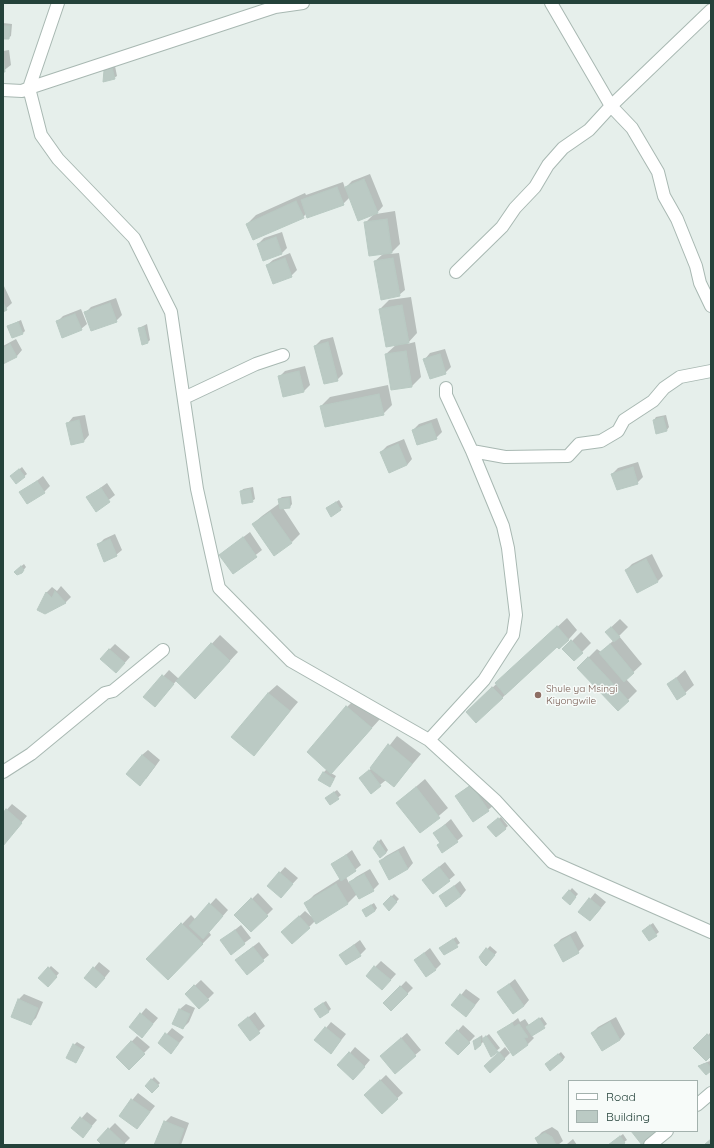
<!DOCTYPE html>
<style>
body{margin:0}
#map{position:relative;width:714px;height:1148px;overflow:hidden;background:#e6efeb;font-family:Quicksand,sans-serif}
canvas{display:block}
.frame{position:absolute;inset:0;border:4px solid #24423a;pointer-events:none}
.legend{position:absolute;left:568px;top:1080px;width:130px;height:52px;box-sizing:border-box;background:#f7fbf9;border:1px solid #a3b1ad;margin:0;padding:5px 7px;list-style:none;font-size:12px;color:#24423a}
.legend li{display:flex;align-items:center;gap:8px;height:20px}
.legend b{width:20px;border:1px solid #a3b1ad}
</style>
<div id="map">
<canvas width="714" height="1148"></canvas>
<div class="frame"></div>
<ul class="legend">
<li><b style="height:5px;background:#fff"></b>Road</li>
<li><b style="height:11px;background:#bbcac4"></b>Building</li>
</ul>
</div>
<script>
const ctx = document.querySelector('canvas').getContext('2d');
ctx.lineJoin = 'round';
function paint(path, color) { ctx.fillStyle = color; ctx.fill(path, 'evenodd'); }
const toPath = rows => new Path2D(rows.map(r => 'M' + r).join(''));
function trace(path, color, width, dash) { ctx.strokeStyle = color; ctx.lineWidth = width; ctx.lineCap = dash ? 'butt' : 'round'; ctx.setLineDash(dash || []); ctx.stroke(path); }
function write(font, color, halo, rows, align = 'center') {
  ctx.font = font + ' Quicksand,sans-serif'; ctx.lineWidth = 3; ctx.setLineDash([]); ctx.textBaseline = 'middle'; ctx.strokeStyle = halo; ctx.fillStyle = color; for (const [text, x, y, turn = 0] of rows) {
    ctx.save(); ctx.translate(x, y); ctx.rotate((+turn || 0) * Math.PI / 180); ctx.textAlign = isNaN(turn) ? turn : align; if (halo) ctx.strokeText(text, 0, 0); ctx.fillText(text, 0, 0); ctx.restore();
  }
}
const shadow = toPath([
 [3,23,12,24,11,36,8,38,3,38],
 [9,50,11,65,3,71,3,51],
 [115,66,117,76,114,78,105,71,107,68],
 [370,174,383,206,376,214,395,211,400,244,390,254,399,253,405,290,399,295,375,261,383,254,365,223,375,213,350,197,343,204,307,213,303,217,247,224,256,215,305,193,306,195,343,182,345,188,352,181],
 [282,232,287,248,282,253,258,244,264,238],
 [290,253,297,270,291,276,267,265,273,260],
 [3,284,12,303,3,311],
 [411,297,417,333,407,344,415,342,421,377,412,386,386,354,397,344,380,309,389,300],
 [116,298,122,315,116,321,85,313,91,307],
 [81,309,87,324,81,329,57,322,63,316],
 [21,320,25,331,23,333,8,326],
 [147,324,150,340,148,342,139,328],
 [333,337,343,374,337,380,315,346,321,340],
 [16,339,22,350,17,356,3,363,3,346],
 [445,349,451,367,445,373,425,359,430,353],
 [305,366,310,385,304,391,284,396,279,377,285,371],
 [388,385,392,405,383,414,321,406,330,397],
 [85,415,89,435,84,441,68,423,73,417],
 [666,415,669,427,667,430,654,420,656,417],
 [437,418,442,432,436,438,413,430,419,424],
 [404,439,412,459,407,465,381,452,387,446],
 [638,462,643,477,637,483,612,474,618,468],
 [22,467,27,474,16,483,14,474],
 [43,476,50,486,44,492,21,493],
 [107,483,115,495,96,510,88,497],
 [253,487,255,499,252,501,241,492,243,489],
 [291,496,292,504,290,507,283,508,300,534,292,542,253,524,262,516,280,503,279,499,282,497],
 [339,500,343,507,331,515,327,508],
 [250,532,262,550,233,573,220,555],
 [115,534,122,550,116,555,98,545,104,539],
 [652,554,663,576,658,581,626,570,632,564],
 [24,564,26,567,22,572,18,569],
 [61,586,71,597,66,602,45,613,38,609,47,592,52,587,57,591],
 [567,618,577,630,569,639,559,648,557,646,502,698,476,703],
 [620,619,628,627,619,636,642,664,626,679,637,691,618,710,578,668,597,649,601,652,614,640,606,632],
 [581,632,591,643,574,660,564,649],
 [220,635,238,652,204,689,177,680,160,700,145,697,169,670,179,679],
 [115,644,130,657,122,666,109,650],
 [685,670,694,685,685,693,669,684],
 [277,685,298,702,254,754,268,693],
 [356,698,380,719,331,773,336,776,332,783,323,773,327,769,347,707],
 [397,736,421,754,394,786,386,780,371,792,366,773,372,768],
 [148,750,160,760,146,779,142,755],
 [425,779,448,808,420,832,397,803],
 [477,780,494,805,488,810,456,796],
 [337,790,341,795,330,804,329,796],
 [12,804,27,816,3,844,3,814],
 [501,817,508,826,496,836,491,825],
 [451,819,463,836,457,841,441,842,435,833],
 [381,839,388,850,386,853,378,842],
 [404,846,413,863,408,869,380,861,386,856],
 [352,850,361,865,346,877,349,883,356,877,370,869,379,884,373,890,357,894,347,904,315,921,309,927,289,926,305,911,315,920,305,904,314,895,341,878,332,865],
 [445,862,455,875,449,880,423,880],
 [285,867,298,878,286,891,268,886],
 [460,881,466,890,461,896,440,897],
 [572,888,578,894,570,903,564,898],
 [258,893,273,909,251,931,236,915],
 [595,893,606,902,596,914,590,899],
 [394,894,399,899,389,909,384,904],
 [216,898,228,910,209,932,211,935,168,979,148,959,191,915,196,920],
 [374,903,377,908,375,911,366,908],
 [653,923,659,932,649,940,646,928],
 [241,925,251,938,231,953,222,940],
 [576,931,584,946,578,952,555,945,561,939],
 [456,937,460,943,444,954,440,948],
 [360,940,366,949,360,955,340,955],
 [259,942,269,955,263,960,242,955],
 [490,946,497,952,489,962,480,957],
 [430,948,441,964,436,969,415,960],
 [381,961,396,974,388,983,375,967],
 [99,962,110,971,102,981,94,968],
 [51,966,59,973,48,986,39,978],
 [515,979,529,1000,524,1006,499,992],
 [201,980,214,993,199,1008,186,994],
 [406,981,413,988,391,1010,385,1003],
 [466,989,480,999,472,1009,453,1005],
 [24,994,43,1002,36,1018,30,1024,18,1000],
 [326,1001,331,1009,328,1012,318,1006],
 [186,1004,195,1008,189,1022,183,1028,173,1023,180,1009],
 [146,1008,158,1018,142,1037,141,1014],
 [255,1012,265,1026,250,1039,239,1025],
 [542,1017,547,1024,532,1036,534,1038,528,1044,513,1054,499,1033,518,1018,520,1022,525,1019,529,1025],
 [616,1017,625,1034,620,1040,592,1033,598,1027],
 [331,1022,346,1034,331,1053,326,1028],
 [463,1025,475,1036,458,1054,447,1043],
 [172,1028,184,1037,176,1047,159,1043],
 [711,1032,711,1055,695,1048],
 [407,1033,421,1050,395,1072,381,1056],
 [489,1034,500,1048,491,1055,484,1041,480,1045,474,1042,482,1035,483,1039],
 [137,1036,150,1047,129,1068,117,1057],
 [77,1042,85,1047,76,1062,74,1045],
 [355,1047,370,1060,359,1073,350,1053],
 [505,1047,510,1053,504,1059,491,1060],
 [561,1052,565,1057,563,1060,549,1062],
 [710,1061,711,1070,700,1066,702,1064],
 [386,1075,403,1093,382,1112,365,1095],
 [154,1077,160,1083,152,1092,146,1086],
 [138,1093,155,1106,137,1128,120,1115],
 [87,1112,97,1120,83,1136,73,1128],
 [171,1116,189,1123,181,1145,156,1145,165,1122],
 [115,1123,130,1138,123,1145,104,1145,98,1140],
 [552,1127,558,1131,563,1141,558,1145,540,1145,536,1138,542,1132],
 [623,1134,627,1140,624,1142,621,1145,609,1145],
 [573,1139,577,1145,566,1145,567,1144]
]);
const building = toPath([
 [3,26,10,26,9,39,3,39,3,26],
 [3,56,5,72,3,72,3,56],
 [112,68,115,79,103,82,104,70,112,68],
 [364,179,378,213,358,221,345,187,364,179],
 [337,187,344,205,307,218,301,200,337,187],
 [296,201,304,218,253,240,246,224,296,201],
 [387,219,392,253,369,256,364,222,387,219],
 [276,237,282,254,263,261,257,244,276,237],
 [285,258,292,277,273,284,266,265,285,258],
 [393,258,400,296,381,300,374,261,393,258],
 [3,302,7,310,3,312,3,302],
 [110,303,117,322,91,331,84,312,110,303],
 [402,305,409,343,386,347,379,309,402,305],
 [75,314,82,330,62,338,56,321,75,314],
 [18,322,23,334,12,338,7,326,18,322],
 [144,327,148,343,142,345,138,328,144,327],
 [328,342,338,381,324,384,314,346,328,342],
 [10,344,17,357,3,364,3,348,10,344],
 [406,351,412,387,391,390,385,354,406,351],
 [440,354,446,374,430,379,423,359,440,354],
 [299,371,304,392,283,397,278,376,299,371],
 [379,394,384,415,325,427,320,406,379,394],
 [663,417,667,431,656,434,653,420,663,417],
 [79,420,84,442,71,445,66,423,79,420],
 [431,423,437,439,417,445,412,430,431,423],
 [398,444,407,465,389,473,380,452,398,444],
 [633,467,638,484,617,490,611,474,633,467],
 [19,469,25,477,16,484,10,476,19,469],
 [37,481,45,493,27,504,19,492,37,481],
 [101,488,110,502,96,512,86,497,101,488],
 [250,489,253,502,242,504,240,491,250,489],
 [289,498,290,508,280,509,278,499,289,498],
 [336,502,341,510,331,517,326,508,336,502],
 [270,512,292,543,274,556,252,524,270,512],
 [243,537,257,557,233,574,219,555,243,537],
 [110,539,117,556,104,562,97,544,110,539],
 [646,559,658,582,637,593,625,570,646,559],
 [21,566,24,570,22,573,17,575,14,572,21,566],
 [55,591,66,603,45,614,37,610,46,592,52,598,55,591],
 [557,626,569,640,559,649,557,647,505,695,495,683,557,626],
 [611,627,620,637,614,642,605,632,611,627],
 [571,640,583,653,574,661,562,649,571,640],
 [211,643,230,661,195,699,176,681,211,643],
 [610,644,634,673,624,682,599,653,610,644],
 [109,649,125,663,116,673,100,659,109,649],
 [588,657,629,701,618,711,577,668,588,657],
 [162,675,174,684,155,707,143,697,162,675],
 [676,678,686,694,677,700,667,684,676,678],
 [492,687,503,698,476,723,466,712,492,687],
 [268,693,290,711,254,756,231,737,268,693],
 [346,706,372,728,331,774,307,752,346,706],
 [388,744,412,764,394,787,370,768,388,744],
 [142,755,155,766,140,786,126,774,142,755],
 [369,770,381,786,371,794,359,778,369,770],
 [323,772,334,779,330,787,318,780,323,772],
 [471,785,489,811,473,822,455,796,471,785],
 [416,787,440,818,420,833,396,803,416,787],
 [334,792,339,799,330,805,325,798,334,792],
 [6,809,22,823,3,846,3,813,6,809],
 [498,818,506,829,496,837,487,827,498,818],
 [445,825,458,842,442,853,437,845,440,843,433,833,445,825],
 [378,841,386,853,380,858,373,848,378,841],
 [398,851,408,869,389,880,379,861,398,851],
 [346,855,356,871,341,881,331,864,346,855],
 [439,867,450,881,433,894,422,880,439,867],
 [279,872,293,884,281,898,267,886,279,872],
 [364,874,374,891,359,899,349,882,364,874],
 [336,884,348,904,316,924,304,903,336,884],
 [454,886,461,896,446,907,439,896,454,886],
 [569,890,576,897,570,905,562,898,569,890],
 [391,896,397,902,389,911,383,904,391,896],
 [251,898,268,916,251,932,234,915,251,898],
 [589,898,601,908,590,921,578,912,589,898],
 [209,903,223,916,203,939,189,926,209,903],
 [371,905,375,911,366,917,362,910,371,905],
 [299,916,310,928,292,944,281,932,299,916],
 [181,923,203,944,168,980,146,959,181,923],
 [650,925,657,936,649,941,642,931,650,925],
 [235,930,245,944,231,955,220,940,235,930],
 [570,936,579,953,563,962,554,945,570,936],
 [453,939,458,947,444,955,439,948,453,939],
 [354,945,361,956,346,965,339,955,354,945],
 [253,947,264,961,247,975,235,960,253,947],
 [486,948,495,955,486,966,482,962,479,957,486,948],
 [424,953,436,970,426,977,414,960,424,953],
 [374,966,391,980,382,990,366,976,374,966],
 [48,967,57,977,48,987,38,978,48,967],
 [93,967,105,978,96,988,84,978,93,967],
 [509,984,524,1006,513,1014,497,992,509,984],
 [194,985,209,1000,199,1009,185,994,194,985],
 [400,986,408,994,391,1011,383,1003,400,986],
 [460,994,475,1005,466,1017,451,1005,460,994],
 [18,999,38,1008,31,1025,11,1017,18,999],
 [323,1003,329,1012,320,1018,314,1009,323,1003],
 [179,1009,190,1014,183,1029,172,1024,179,1009],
 [140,1013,153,1024,142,1038,129,1027,140,1013],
 [248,1017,260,1033,250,1041,238,1025,248,1017],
 [539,1018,545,1028,532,1036,526,1027,539,1018],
 [610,1022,620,1040,602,1051,591,1033,610,1022],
 [512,1023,514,1027,519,1024,528,1037,524,1038,528,1045,513,1056,497,1032,512,1023],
 [325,1027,341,1040,331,1054,314,1040,325,1027],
 [457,1030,470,1043,458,1055,445,1043,457,1030],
 [165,1033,179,1043,171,1054,158,1043,165,1033],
 [707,1034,711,1038,711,1056,706,1061,693,1048,707,1034],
 [486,1036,498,1052,491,1057,482,1039,486,1036],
 [480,1037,481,1045,475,1050,473,1041,480,1037],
 [401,1038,416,1056,395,1074,380,1056,401,1038],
 [131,1041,145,1054,129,1070,116,1057,131,1041],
 [73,1044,83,1050,76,1063,66,1058,73,1044],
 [349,1052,365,1067,353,1080,337,1065,349,1052],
 [499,1052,505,1059,490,1073,484,1066,499,1052],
 [558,1054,563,1060,550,1071,545,1064,558,1054],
 [707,1063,711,1068,711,1071,706,1075,698,1066,707,1063],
 [151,1079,159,1086,152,1093,145,1086,151,1079],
 [380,1080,398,1099,382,1114,364,1095,380,1080],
 [131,1099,150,1112,137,1129,119,1116,131,1099],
 [80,1117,92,1126,83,1138,71,1128,80,1117],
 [164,1121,184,1129,178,1145,154,1145,164,1121],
 [108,1128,125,1144,124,1145,102,1145,97,1140,108,1128],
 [631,1131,654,1131,656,1134,642,1145,631,1131],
 [545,1133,552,1137,556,1145,539,1145,535,1138,545,1133],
 [620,1136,625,1143,622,1145,608,1145,620,1136],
 [711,1139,711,1145,706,1145,705,1144,711,1139]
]);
const minor = toPath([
 [303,3,275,7,29,88,41,135,58,159,134,238,171,312,197,489,219,588,291,661,429,740,496,801,552,862,711,932],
 [551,3,611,106,711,10],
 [3,90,22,91,29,88,58,3],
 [456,272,502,227,515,208,535,187,548,165,563,148,589,130,611,106,632,128,658,172,664,196,677,219,696,266,700,283,711,306],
 [184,398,256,364,283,355],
 [472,451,505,457,568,456,579,444,601,441,618,431,624,420,653,401,664,388,680,377,711,371],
 [429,740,484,680,513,635,516,615,508,548,503,526,472,451,446,395,446,388],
 [3,772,31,754,105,693,113,691,163,650],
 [697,1105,711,1093],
 [650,1145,667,1131]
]);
const markers = [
 [538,695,4,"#8d6e63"]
];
const educationNames = [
 ["Shule ya Msingi",546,689],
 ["Kiyongwile",546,701]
];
paint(shadow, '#0003');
paint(building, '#bbcac4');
trace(building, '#b8c9c2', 1);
trace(minor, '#a8b8b2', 14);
trace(minor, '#fff', 12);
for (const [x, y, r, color] of markers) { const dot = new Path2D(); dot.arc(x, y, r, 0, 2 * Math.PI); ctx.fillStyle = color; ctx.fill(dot); trace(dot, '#f7fbf9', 1.5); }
write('10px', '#785e54', '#f7fbf9', educationNames, 'left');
</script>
